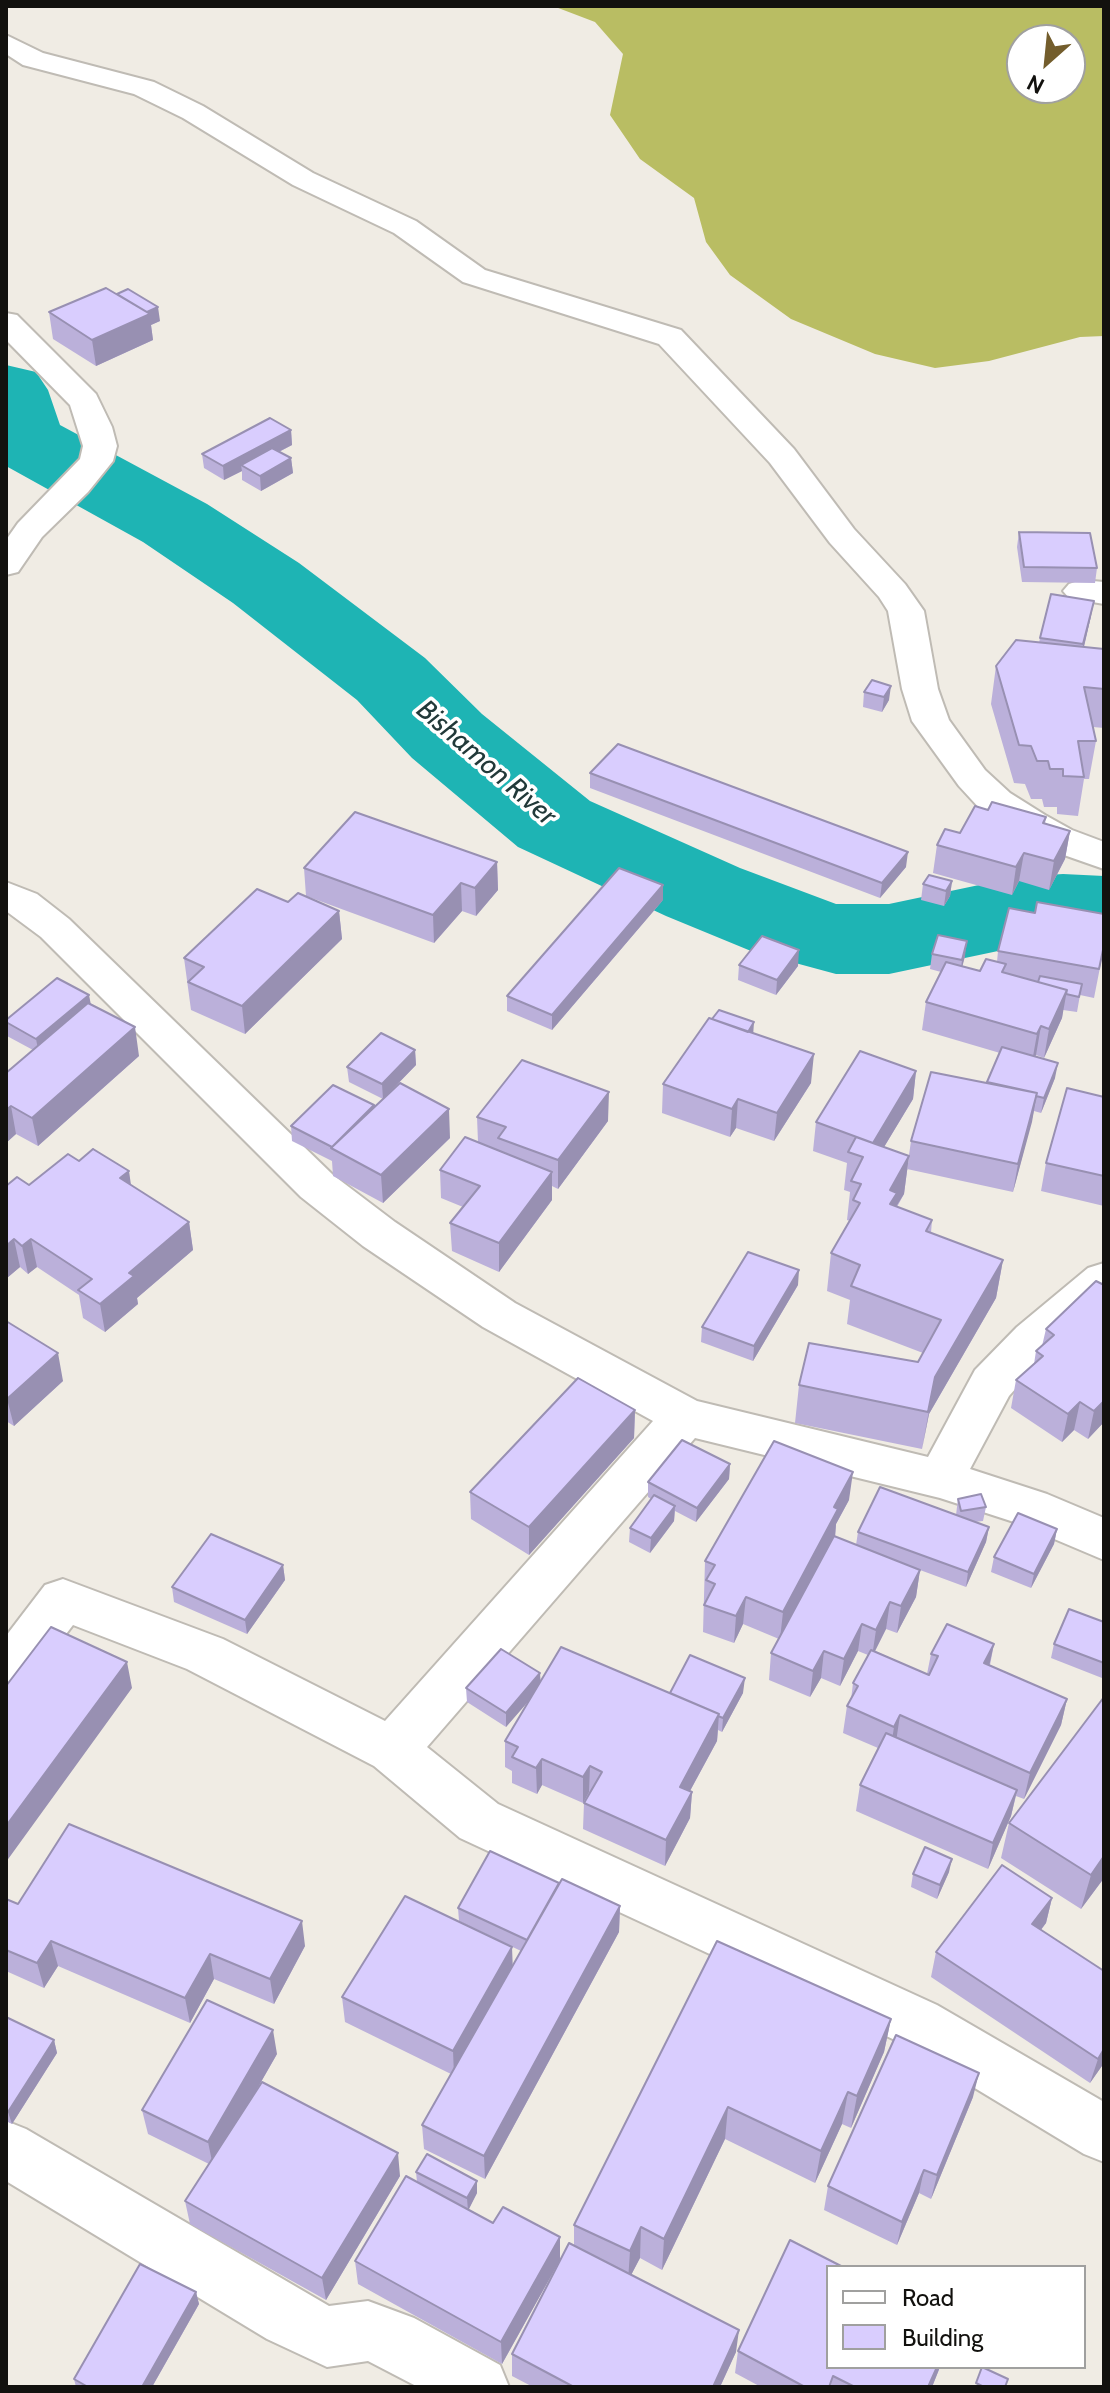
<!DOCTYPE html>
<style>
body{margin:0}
#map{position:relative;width:1110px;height:2393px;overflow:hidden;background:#f0ece4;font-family:Cabin,sans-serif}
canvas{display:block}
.frame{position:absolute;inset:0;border:8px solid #12110e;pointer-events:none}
.legend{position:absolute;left:826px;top:2265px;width:260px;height:104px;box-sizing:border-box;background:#fff;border:2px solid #a0a09f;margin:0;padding:10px 14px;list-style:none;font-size:24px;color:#12110e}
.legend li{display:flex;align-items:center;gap:16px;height:40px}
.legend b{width:40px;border:2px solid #a0a09f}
.north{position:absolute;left:1006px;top:24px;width:80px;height:80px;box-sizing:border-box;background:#fff;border:2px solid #a0a09f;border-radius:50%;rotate:207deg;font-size:22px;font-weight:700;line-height:32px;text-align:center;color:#12110e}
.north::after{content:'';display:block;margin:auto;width:28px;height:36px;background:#735d2c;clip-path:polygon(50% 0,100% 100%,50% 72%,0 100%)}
</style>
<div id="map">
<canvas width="1110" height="2393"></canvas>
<div class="frame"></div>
<ul class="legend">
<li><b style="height:10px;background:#fff"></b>Road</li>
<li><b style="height:22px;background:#d9cdfe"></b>Building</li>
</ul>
<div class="north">N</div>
</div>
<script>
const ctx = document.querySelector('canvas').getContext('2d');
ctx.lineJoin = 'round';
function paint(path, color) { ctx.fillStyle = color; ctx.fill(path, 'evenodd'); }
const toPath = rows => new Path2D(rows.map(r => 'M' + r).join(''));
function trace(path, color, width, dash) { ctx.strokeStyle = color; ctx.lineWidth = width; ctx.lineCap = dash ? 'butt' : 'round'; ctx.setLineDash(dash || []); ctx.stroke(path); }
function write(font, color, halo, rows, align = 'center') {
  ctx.font = font + ' Cabin,sans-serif'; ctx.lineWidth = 7; ctx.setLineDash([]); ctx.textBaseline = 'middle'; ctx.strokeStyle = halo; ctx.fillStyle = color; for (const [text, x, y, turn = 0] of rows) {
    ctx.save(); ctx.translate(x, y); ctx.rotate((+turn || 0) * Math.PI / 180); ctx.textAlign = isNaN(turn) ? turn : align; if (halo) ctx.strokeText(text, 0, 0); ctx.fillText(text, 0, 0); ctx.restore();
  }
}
const forest = toPath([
 [553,6,1104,6,1104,336,1080,337,989,361,935,368,875,354,791,319,730,275,706,242,694,198,640,159,610,115,623,54,595,22],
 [1022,40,1070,40,1070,88,1022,88]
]);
const river = toPath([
 [6,365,36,372,48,390,60,425,207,504,299,563,425,658,482,714,590,801,740,868,836,904,889,904,1017,877,1063,874,1104,876,1104,946,1063,944,1017,947,889,974,836,974,751,951,666,916,518,847,412,758,357,700,233,603,143,542,6,466,6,365]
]);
const minor = toPath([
 [6,35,43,53,154,82,203,106,313,173,416,221,485,270,681,330,794,449,854,529,905,584,924,611,938,689,949,720,985,770,1010,793,1045,815,1072,830,1104,842,1104,869,1044,848,1017,833,982,811,959,786,912,721,902,689,888,611,879,597,830,543,770,463,659,344,463,282,394,233,293,185,183,118,134,94,23,65,6,54,6,35],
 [6,313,17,315,96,394,112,427,117,446,113,461,88,492,42,537,18,572,6,575,6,540,18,523,80,459,83,446,70,405,6,340,6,313],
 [1081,580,1104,582,1104,604,1069,598,1063,591,1069,584,1081,580],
 [6,882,37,894,69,919,333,1175,395,1222,515,1303,697,1401,928,1457,975,1370,1017,1327,1088,1268,1104,1263,1104,1305,1049,1351,1009,1396,970,1469,1047,1494,1104,1518,1104,1560,1014,1522,940,1498,695,1438,427,1747,498,1804,937,2005,1104,2102,1104,2162,1084,2154,897,2041,460,1838,374,1766,187,1669,73,1625,24,1689,6,1696,6,1636,45,1585,63,1579,223,1639,385,1721,653,1421,483,1327,363,1246,301,1197,41,937,6,911,6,882],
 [6,2121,26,2129,329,2306,368,2301,414,2318,500,2365,509,2387,418,2387,368,2361,327,2367,267,2339,6,2181,6,2121]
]);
const wall = toPath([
 [49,312,160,321,151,325,153,340,96,366,53,339],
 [291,430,292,445,279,452,291,458,293,473,261,491,242,480,242,471,224,480,204,468,202,454],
 [1019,532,1097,568,1095,583,1022,582,1017,547],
 [1091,616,1084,647,1104,649,1104,728,1093,727,1096,741,1089,779,1084,779,1078,816,1057,814,1057,807,1044,807,1042,799,1031,799,1025,784,1014,783,991,704,996,666,1039,643,1040,638],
 [872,680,889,700,882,712,863,707,864,692],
 [590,773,906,867,880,898,590,788],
 [988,810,1046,817,1045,824,1070,831,1065,859,1049,890,1019,881,1012,895,933,873,937,845,960,833],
 [497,862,498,890,476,916,462,911,434,943,306,896,304,868],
 [952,881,950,896,944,906,921,900,923,884],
 [663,900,552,1030,507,1011,507,996],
 [339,911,342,939,245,1034,191,1010,184,958],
 [1104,947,1094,998,1080,995,1077,1012,1063,1010,1062,1018,1044,1058,1036,1055,1035,1056,1055,1078,1041,1113,1034,1111,1013,1192,907,1169,911,1141,987,1083,1000,1053,922,1030,926,1002,941,972,930,969,932,954,965,956,962,966,980,971,997,962,998,951],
 [739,965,798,966,776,995,738,980],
 [91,1005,139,1056,38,1146,16,1134,6,1143,6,1073,33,1050,7,1036,6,1020],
 [753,1033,811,1083,774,1141,736,1128,730,1137,662,1113,663,1084],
 [415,1050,416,1065,386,1096,450,1138,383,1203,333,1176,332,1161,292,1141,291,1126,375,1107,383,1099,349,1082,347,1067],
 [916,1071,913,1099,884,1147,909,1156,904,1194,897,1207,932,1220,931,1233,1003,1260,996,1298,929,1414,922,1449,795,1423,799,1385,918,1362,923,1353,847,1324,850,1300,827,1291,831,1253,850,1221,847,1220,850,1192,844,1190,847,1163,813,1151,816,1122],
 [1104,1097,1104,1206,1041,1191,1046,1163],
 [477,1117,608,1121,558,1189,552,1186,552,1200,499,1272,452,1251,450,1223,463,1207,441,1198,440,1170,478,1142],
 [79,1161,131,1185,189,1222,193,1250,137,1298,138,1304,105,1332,83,1318,79,1295,37,1267,28,1274,20,1267,7,1278,6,1277,6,1186,29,1185],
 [1096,1281,1104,1422,1088,1439,1074,1430,1062,1442,1011,1408,1016,1380,1034,1364,1036,1351,1042,1346,1046,1329],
 [798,1285,753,1361,701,1342,702,1327],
 [6,1321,63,1381,14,1426,6,1421],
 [635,1410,634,1438,529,1555,471,1519,470,1492],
 [730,1464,729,1479,696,1522,675,1511,674,1521,650,1553,629,1542,630,1528,651,1499,648,1497,648,1482],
 [958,1499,986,1507,983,1521,975,1522,989,1527,986,1542,966,1587,920,1570,916,1597,897,1633,886,1629,875,1651,927,1674,931,1654,994,1644,990,1665,1067,1699,1061,1725,1024,1799,1016,1796,1011,1816,988,1869,856,1811,860,1785,878,1748,843,1733,847,1706,851,1700,853,1683,868,1655,858,1651,840,1686,821,1678,810,1697,769,1680,771,1653,779,1639,743,1624,734,1643,703,1632,705,1561,849,1500,836,1524,835,1537,856,1545,858,1532,956,1515],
 [1057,1529,1054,1544,1031,1588,991,1572,994,1557],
 [283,1565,285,1580,247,1634,174,1602,172,1587],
 [1104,1622,1104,1671,1102,1678,1051,1658,1054,1644],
 [540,1682,670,1693,743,1693,722,1732,718,1730,717,1741,690,1791,692,1792,690,1818,665,1866,583,1829,584,1803,590,1793,583,1803,542,1785,537,1794,512,1783,512,1771,505,1767,505,1741,529,1700,506,1727,467,1702,466,1688],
 [1009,1823,1104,1878,1081,1909,1001,1858],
 [949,1872,937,1899,911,1887,913,1874],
 [559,1883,620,1906,619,1932,485,2179,424,2149,422,2125,451,2074,345,2022,342,1997,513,1966,521,1951,459,1921,458,1908],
 [1052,1898,1046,1923,1041,1930,1104,1971,1104,2063,1090,2083,931,1977,936,1952],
 [6,1899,18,1904,305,1946,274,2004,214,1979,190,2023,58,1966,44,1988,6,1971],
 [717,1941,891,2019,884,2052,851,2128,842,2124,815,2183,725,2139,662,2270,640,2258,631,2275,736,2352,720,2387,533,2387,512,2376,512,2354,574,2246,574,2225],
 [6,2017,54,2040,57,2053,12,2124,6,2121],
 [277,2054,254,2094,400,2176,326,2300,190,2224,185,2201,209,2164,148,2134,142,2110],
 [973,2097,931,2199,919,2193,897,2245,824,2210,828,2186],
 [416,2172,477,2181,477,2193,468,2210,560,2260,502,2364,358,2284,355,2261,417,2182],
 [196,2292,199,2304,152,2387,76,2387,74,2379],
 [738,2351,828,2367,940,2367,932,2387,761,2387,735,2373]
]);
const shadedWall = toPath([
 [158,307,160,321,151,325,153,340,96,366,92,340],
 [291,430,292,445,247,468,241,465,242,471,224,480,223,466],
 [291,458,293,473,261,491,260,476],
 [1094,601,1091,616,1081,659,1083,644],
 [891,686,889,700,882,712,884,697],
 [1070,831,1065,859,1049,890,1054,861],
 [908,852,906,867,880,898,882,883],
 [1024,853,1019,881,1012,895,1016,867],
 [497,862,498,890,476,916,475,888],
 [952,881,950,896,944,906,946,891],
 [461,883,462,911,434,943,433,915],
 [663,885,663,900,552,1030,552,1015],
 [339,911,342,939,245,1034,242,1006],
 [967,941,965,956,960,976,962,960],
 [799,950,798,966,776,995,777,980],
 [1067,990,1062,1018,1044,1058,1049,1029],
 [89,995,92,1010,39,1054,36,1039],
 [754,1022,753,1037,746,1034],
 [1041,1026,1036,1055,1032,1062,1037,1034],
 [135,1027,139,1056,38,1146,32,1118],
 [415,1050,416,1065,383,1099,382,1084],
 [814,1054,811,1083,774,1141,777,1113],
 [1058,1063,1055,1078,1041,1113,1044,1098],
 [916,1071,913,1099,869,1172,873,1143],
 [609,1092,608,1121,558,1189,558,1160],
 [1037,1093,1032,1122,1013,1192,1018,1164],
 [738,1099,736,1128,730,1137,732,1109],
 [11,1106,16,1134,6,1143,6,1110],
 [449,1109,450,1138,383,1203,381,1175],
 [909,1156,904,1194,894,1210,885,1242,890,1190],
 [129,1171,133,1199,120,1178],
 [552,1172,552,1200,499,1272,499,1243],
 [189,1222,193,1250,137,1298,138,1304,105,1332,100,1304,129,1273],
 [14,1239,20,1267,7,1278,6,1246],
 [31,1239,37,1267,28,1274,22,1246],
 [1003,1260,996,1298,929,1414,922,1449,935,1377],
 [799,1270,798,1285,753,1361,754,1346],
 [58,1353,63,1381,14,1426,7,1399],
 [1104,1401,1104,1422,1088,1439,1094,1411],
 [1080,1402,1074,1430,1062,1442,1068,1414],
 [635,1410,634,1438,529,1555,529,1527],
 [730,1464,729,1479,696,1522,697,1508],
 [853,1472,849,1500,836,1524,835,1537,780,1639,783,1612,834,1507],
 [675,1506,674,1521,650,1553,651,1538],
 [989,1527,986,1542,966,1587,968,1572],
 [1057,1529,1054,1544,1031,1588,1034,1574],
 [283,1565,285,1580,247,1634,245,1620],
 [920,1570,916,1597,897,1633,901,1606],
 [746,1597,743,1624,734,1643,736,1616],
 [890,1602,886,1629,872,1657,876,1630],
 [862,1624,858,1651,840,1686,844,1659],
 [994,1644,988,1671,984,1663],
 [824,1651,821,1678,810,1697,813,1671],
 [127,1662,132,1688,6,1862,6,1826],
 [540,1673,541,1687,506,1727,506,1713],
 [745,1678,743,1693,722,1732,723,1718],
 [1067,1699,1061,1725,1024,1799,1030,1773],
 [719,1714,717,1741,678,1813,680,1787],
 [900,1715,896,1742,890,1754,894,1727],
 [542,1759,542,1785,537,1794,536,1768],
 [590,1766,589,1792,583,1803,583,1777],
 [1017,1790,1011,1816,988,1869,993,1843],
 [692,1792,690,1818,665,1866,666,1840],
 [1104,1856,1104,1878,1081,1909,1091,1875],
 [952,1859,949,1872,937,1899,940,1885],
 [1052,1898,1046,1923,1026,1949,1032,1924],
 [620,1906,619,1932,485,2179,484,2156],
 [302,1921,305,1946,274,2004,270,1979],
 [51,1941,58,1966,44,1988,37,1963],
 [512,1947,513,1972,454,2075,453,2051],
 [210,1954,214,1979,190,2023,185,1998],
 [891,2019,884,2052,851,2128,857,2096],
 [273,2030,277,2054,213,2166,208,2142],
 [54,2040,57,2053,12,2124,8,2112],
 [1104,2049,1104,2063,1090,2083,1098,2059],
 [979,2073,973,2097,931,2199,937,2175],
 [848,2092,842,2124,815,2183,821,2151],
 [728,2107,725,2139,662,2270,664,2239],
 [398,2153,400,2176,326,2300,322,2278],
 [924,2170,919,2193,897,2245,902,2222],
 [477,2181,477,2193,468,2211,467,2198],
 [641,2227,640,2258,628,2281,630,2251],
 [560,2237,560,2260,502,2364,501,2342],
 [196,2292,199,2304,152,2387,142,2387],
 [739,2330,736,2352,720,2387,713,2387],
 [937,2367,940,2367,932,2387,928,2387]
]);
const building = toPath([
 [106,288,150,314,92,340,49,312,106,288],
 [128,289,158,307,147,312,117,294,128,289],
 [270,418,291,430,223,466,202,454,270,418],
 [272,448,291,458,260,476,241,465,272,448],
 [1019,532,1090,533,1097,568,1024,567,1019,532],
 [1051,594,1094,601,1083,644,1040,638,1051,594],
 [1016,640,1104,649,1104,689,1084,687,1096,741,1078,741,1084,777,1063,776,1063,769,1050,769,1048,761,1037,761,1031,746,1019,745,996,666,1016,640],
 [872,680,891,686,884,697,864,692,872,680],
 [618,744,908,852,882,883,590,773,618,744],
 [992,802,1046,817,1043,823,1070,831,1054,861,1024,853,1016,867,937,845,945,829,960,833,975,806,988,810,992,802],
 [355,812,497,862,475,888,461,883,433,915,304,868,355,812],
 [619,868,663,885,552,1015,507,996,619,868],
 [929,875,952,881,946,891,923,884,929,875],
 [257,889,288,902,298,893,339,911,242,1006,188,982,204,967,184,958,257,889],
 [1037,902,1104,914,1104,945,1099,969,998,951,1009,908,1035,913,1037,902],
 [938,935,967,941,962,960,932,954,938,935],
 [762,936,799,950,777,980,739,965,762,936],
 [986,959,1006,964,1002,972,1067,990,1049,1029,1041,1026,1037,1034,926,1002,946,962,980,971,986,959],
 [1040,976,1082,984,1079,997,1066,994,1067,990,1038,982,1040,976],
 [57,978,89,995,36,1039,6,1022,6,1020,57,978],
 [88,1003,135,1027,32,1118,11,1106,6,1110,6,1073,88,1003],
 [719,1010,754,1022,748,1032,712,1019,719,1010],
 [709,1018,814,1054,777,1113,738,1099,732,1109,663,1084,709,1018],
 [381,1033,415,1050,382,1084,347,1067,381,1033],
 [1002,1047,1058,1063,1044,1098,1036,1096,1037,1093,987,1082,1002,1047],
 [860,1051,916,1071,873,1143,816,1122,860,1051],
 [522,1060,609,1092,558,1160,498,1138,506,1127,477,1117,522,1060],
 [931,1072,1037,1093,1018,1164,911,1141,931,1072],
 [400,1083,449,1109,381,1175,331,1148,400,1083],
 [333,1085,374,1105,332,1147,291,1126,333,1085],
 [1067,1088,1104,1097,1104,1176,1046,1163,1067,1088],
 [465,1137,552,1172,499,1243,450,1223,480,1186,440,1170,465,1137],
 [856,1137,909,1156,890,1190,897,1193,890,1204,932,1220,926,1231,1003,1260,935,1377,928,1412,799,1385,809,1343,918,1362,941,1320,851,1286,860,1265,831,1253,860,1203,853,1200,861,1184,851,1181,863,1157,848,1152,856,1137],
 [93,1149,129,1171,120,1178,189,1222,129,1273,134,1276,100,1304,78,1290,92,1279,31,1239,22,1246,14,1239,6,1246,6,1186,17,1177,29,1185,68,1154,79,1161,93,1149],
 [748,1252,799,1270,754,1346,702,1327,748,1252],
 [1096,1281,1104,1285,1104,1401,1094,1411,1080,1402,1068,1414,1016,1380,1043,1356,1036,1351,1054,1335,1046,1329,1096,1281],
 [6,1321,58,1353,7,1399,6,1398,6,1321],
 [578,1378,635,1410,529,1527,470,1492,578,1378],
 [682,1440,730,1464,697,1508,648,1482,682,1440],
 [774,1441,853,1472,834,1507,838,1509,783,1612,746,1597,736,1616,704,1605,715,1584,706,1580,715,1565,705,1561,774,1441],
 [880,1487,989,1527,968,1572,858,1532,880,1487],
 [981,1494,986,1507,961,1511,958,1499,981,1494],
 [654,1495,675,1506,651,1538,630,1528,654,1495],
 [1018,1513,1057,1529,1034,1574,994,1557,1018,1513],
 [211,1534,283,1565,245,1620,172,1587,211,1534],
 [834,1536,920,1570,901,1606,890,1602,876,1630,862,1624,844,1659,824,1651,813,1671,771,1653,834,1536],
 [1069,1609,1104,1622,1104,1663,1054,1644,1069,1609],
 [947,1624,994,1644,984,1663,1067,1699,1030,1773,900,1715,894,1727,847,1706,858,1686,853,1683,871,1650,929,1675,938,1656,931,1654,947,1624],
 [51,1627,127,1662,6,1826,6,1686,51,1627],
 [561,1647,719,1714,680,1787,692,1792,666,1840,584,1803,602,1772,590,1766,583,1777,542,1759,536,1768,512,1757,518,1747,505,1741,561,1647],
 [501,1649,540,1673,506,1713,466,1688,501,1649],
 [690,1655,745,1678,723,1718,718,1716,719,1714,670,1693,690,1655],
 [1104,1697,1104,1856,1091,1875,1009,1823,1104,1697],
 [886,1733,1017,1790,993,1843,860,1785,886,1733],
 [69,1824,302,1921,270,1979,210,1954,185,1998,51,1941,37,1963,6,1950,6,1899,18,1904,69,1824],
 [925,1847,952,1859,940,1885,913,1874,925,1847],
 [490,1851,559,1883,527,1940,458,1908,490,1851],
 [1002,1865,1052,1898,1032,1924,1104,1971,1104,2049,1098,2059,936,1952,1002,1865],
 [562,1879,620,1906,484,2156,422,2125,562,1879],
 [405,1896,512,1947,453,2051,342,1997,405,1896],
 [717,1941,891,2019,857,2096,848,2092,821,2151,728,2107,664,2239,641,2227,630,2251,574,2225,717,1941],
 [207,2000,273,2030,208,2142,142,2110,207,2000],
 [6,2017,54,2040,8,2112,6,2111,6,2017],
 [896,2035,979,2073,937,2175,924,2170,902,2222,828,2186,896,2035],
 [262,2082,398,2153,322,2278,185,2201,262,2082],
 [427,2154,477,2181,467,2198,416,2172,427,2154],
 [406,2176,493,2223,503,2207,560,2237,501,2342,355,2261,406,2176],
 [790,2240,843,2267,828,2267,828,2367,937,2367,928,2387,855,2387,833,2376,829,2387,805,2387,738,2351,790,2240],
 [569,2243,739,2330,713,2387,574,2387,512,2354,569,2243],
 [140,2264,196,2292,142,2387,88,2387,74,2379,140,2264],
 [982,2367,1008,2379,1005,2387,984,2387,976,2383,982,2367]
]);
const waterNames = [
 ["Bishamon River",486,763,41]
];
paint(forest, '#b9bd63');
paint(river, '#1eb4b4');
trace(minor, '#bfbbb4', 4);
paint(minor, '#fff');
paint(wall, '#bbb0da');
paint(shadedWall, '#9890b2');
paint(building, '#d9cdfe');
trace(building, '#9890b2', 2);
write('italic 28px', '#223939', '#fff', waterNames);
</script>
